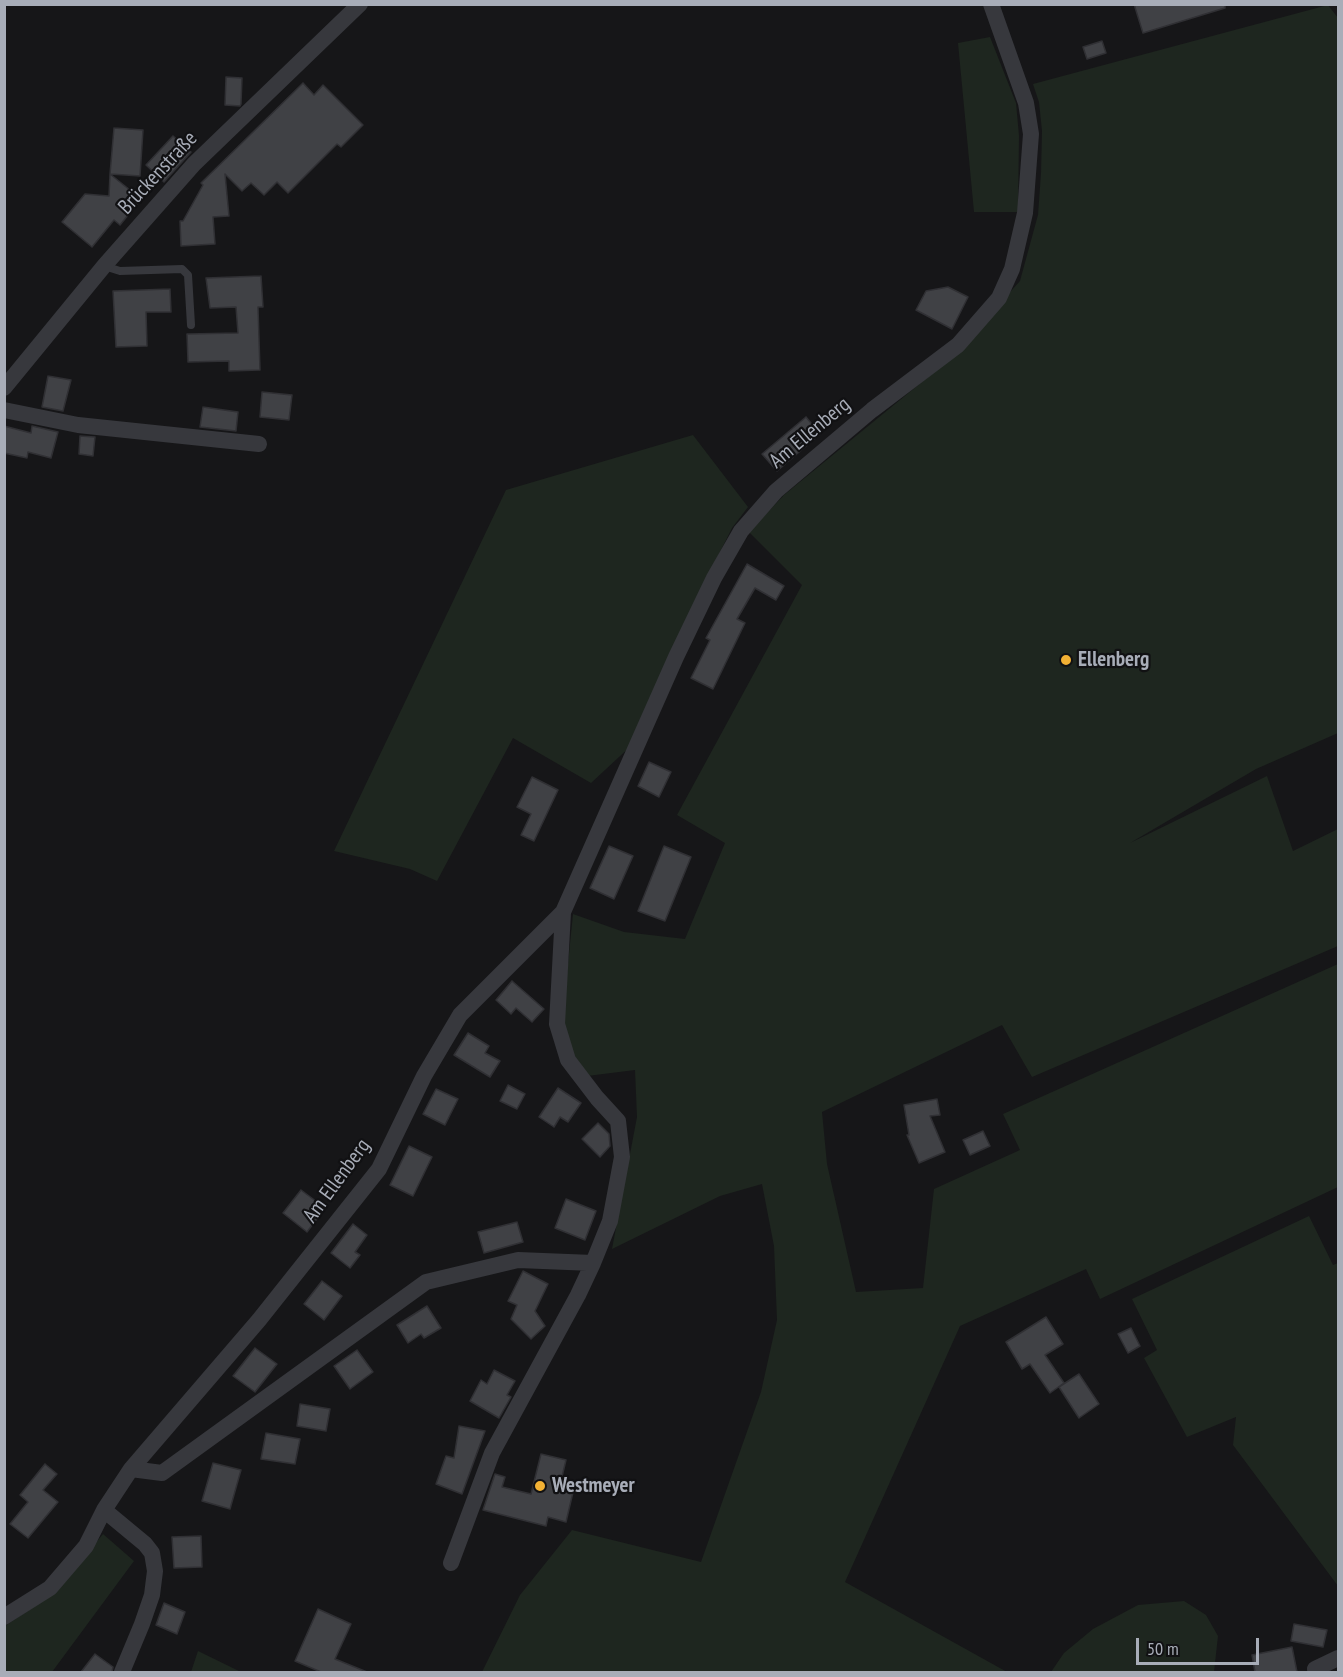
<!DOCTYPE html>
<meta charset="utf-8">
<style>
body{margin:0}
#map{position:relative;width:1343px;height:1677px;overflow:hidden;background:#161618;font-family:"PT Sans Narrow",sans-serif}
canvas{display:block}
.frame{position:absolute;inset:0;border:6px solid #a8adb8;pointer-events:none}
.scale{position:absolute;left:1136px;top:1638px;width:123px;height:27px;box-sizing:border-box;border:3px solid #a8adb8;border-top:0;padding-left:8px;font-size:18px;line-height:21px;white-space:nowrap;color:#a8adb8;-webkit-text-stroke:4px #111113;paint-order:stroke}
</style>
<div id="map">
<canvas width="1343" height="1677"></canvas>
<div class="frame"></div>
<div class="scale">50 m</div>
</div>
<script>
const ctx = document.querySelector('canvas').getContext('2d');
ctx.lineJoin = 'round';
function paint(path, color) { ctx.fillStyle = color; ctx.fill(path, 'evenodd'); }
const toPath = rows => new Path2D(rows.map(r => 'M' + r).join(''));
function trace(path, color, width, dash) { ctx.strokeStyle = color; ctx.lineWidth = width; ctx.lineCap = dash ? 'butt' : 'round'; ctx.setLineDash(dash || []); ctx.stroke(path); }
function write(font, color, halo, rows, align = 'center') {
  ctx.font = font + ' "PT Sans Narrow",sans-serif'; ctx.lineWidth = 4.5; ctx.setLineDash([]); ctx.textBaseline = 'middle'; ctx.strokeStyle = halo; ctx.fillStyle = color; for (const [text, x, y, turn = 0] of rows) {
    ctx.save(); ctx.translate(x, y); ctx.rotate((+turn || 0) * Math.PI / 180); ctx.textAlign = isNaN(turn) ? turn : align; if (halo) ctx.strokeText(text, 0, 0); ctx.fillText(text, 0, 0); ctx.restore();
  }
}
const green = toPath([
 [1328,5,1338,18,1338,733,1256,769,1130,843,1267,776,1293,851,1338,829,1338,946,1032,1077,1002,1025,822,1112,827,1164,856,1292,923,1288,934,1189,1020,1150,1003,1114,1338,964,1338,1187,1100,1299,1086,1269,960,1326,845,1582,1007,1672,482,1672,520,1595,572,1530,701,1562,761,1392,777,1320,774,1246,762,1184,720,1196,612,1249,637,1117,635,1070,587,1076,576,1062,562,1023,573,914,624,932,685,939,725,843,677,815,802,585,749,532,784,495,950,359,1020,281,1038,215,1041,173,1042,131,1039,102,1033,84],
 [990,37,1016,103,1019,136,1018,212,974,212,958,43],
 [693,435,748,507,732,528,707,578,633,744,591,783,513,738,437,881,410,869,334,851,506,490],
 [1309,1216,1333,1265,1338,1263,1338,1586,1233,1445,1236,1417,1187,1437,1144,1358,1157,1350,1132,1299],
 [103,1534,134,1561,52,1672,5,1672,5,1626,53,1594],
 [1184,1601,1206,1615,1218,1636,1214,1672,1051,1672,1064,1653,1093,1629,1138,1605],
 [198,1651,241,1672,191,1672]
]);
const building = toPath([
 [1134,4,1225,4,1225,8,1143,33,1134,4],
 [1102,41,1106,53,1087,59,1083,47,1102,41],
 [226,77,242,78,241,104,240,106,225,105,226,77],
 [303,83,314,95,323,85,363,125,341,147,337,144,288,193,277,182,264,195,251,183,242,191,225,174,229,216,213,217,215,244,181,246,180,221,183,221,203,185,201,183,303,83],
 [114,128,143,130,140,176,110,174,114,128],
 [173,136,191,152,164,182,146,165,173,136],
 [110,174,141,199,120,225,114,220,92,247,62,222,85,194,109,196,110,174],
 [261,276,263,307,258,307,260,370,229,371,229,361,188,362,187,334,238,333,236,307,210,308,206,278,261,276],
 [948,287,968,297,952,329,916,310,926,291,948,287],
 [170,289,171,312,146,312,147,346,116,347,113,291,170,289],
 [48,376,71,380,63,411,42,407,48,376],
 [262,392,292,395,289,420,260,417,262,392],
 [203,407,238,412,236,431,200,427,203,407],
 [806,417,820,434,777,471,762,454,806,417],
 [4,426,31,433,32,426,58,432,51,458,28,452,27,458,4,453,4,426],
 [80,436,95,437,93,456,79,454,80,436],
 [747,564,784,586,776,600,755,588,737,619,745,623,713,689,691,678,710,640,706,638,747,564],
 [649,762,671,772,659,797,638,786,649,762],
 [532,777,558,790,534,841,521,835,531,814,517,807,532,777],
 [609,846,633,856,614,899,590,888,609,846],
 [664,846,691,857,665,921,638,911,664,846],
 [512,981,544,1009,532,1022,516,1008,511,1014,496,1000,512,981],
 [468,1033,489,1046,485,1053,500,1061,490,1077,454,1055,468,1033],
 [508,1085,525,1094,517,1109,500,1101,508,1085],
 [558,1088,581,1103,568,1122,560,1117,554,1127,539,1117,558,1088],
 [436,1089,458,1099,445,1125,423,1114,436,1089],
 [937,1099,940,1115,930,1116,945,1152,919,1163,907,1135,909,1135,904,1105,937,1099],
 [598,1123,609,1134,610,1146,600,1157,582,1139,598,1123],
 [983,1131,990,1146,970,1155,963,1140,983,1131],
 [409,1146,432,1157,413,1196,390,1185,409,1146],
 [301,1190,325,1208,307,1232,283,1213,301,1190],
 [566,1199,596,1211,585,1240,555,1228,566,1199],
 [517,1222,523,1242,484,1253,478,1232,517,1222],
 [353,1224,367,1235,355,1252,360,1255,350,1268,331,1253,353,1224],
 [523,1271,548,1284,535,1311,545,1326,531,1339,511,1319,517,1305,508,1301,523,1271],
 [322,1281,342,1296,324,1320,304,1304,322,1281],
 [427,1306,441,1328,424,1338,421,1334,408,1343,397,1325,427,1306],
 [1046,1317,1063,1344,1045,1355,1064,1383,1050,1393,1030,1364,1022,1369,1006,1342,1046,1317],
 [1131,1328,1140,1346,1128,1353,1118,1334,1131,1328],
 [255,1348,277,1364,255,1392,233,1376,255,1348],
 [357,1350,373,1372,350,1389,334,1366,357,1350],
 [494,1370,515,1381,507,1395,511,1397,499,1418,470,1401,481,1380,487,1384,494,1370],
 [1079,1374,1099,1404,1079,1418,1059,1387,1079,1374],
 [300,1404,330,1409,326,1431,297,1426,300,1404],
 [459,1426,485,1431,462,1494,436,1484,446,1456,454,1458,459,1426],
 [266,1433,300,1439,295,1464,261,1459,266,1433],
 [541,1454,566,1460,560,1485,574,1488,566,1522,548,1517,546,1526,483,1510,495,1474,505,1477,502,1487,531,1494,541,1454],
 [213,1463,241,1470,230,1509,202,1501,213,1463],
 [45,1464,57,1474,43,1490,58,1502,28,1538,10,1524,28,1502,20,1495,45,1464],
 [201,1536,202,1567,174,1568,172,1537,201,1536],
 [164,1603,185,1612,177,1634,156,1625,164,1603],
 [318,1609,351,1624,335,1659,367,1672,321,1672,295,1661,318,1609],
 [1294,1624,1327,1630,1323,1647,1291,1641,1294,1624],
 [1292,1647,1297,1672,1255,1672,1252,1655,1292,1647],
 [95,1654,113,1667,112,1672,81,1672,95,1654]
]);
const lane = toPath([
 [104,266,120,271,182,269,188,275,191,325]
]);
const street = toPath([
 [4,388,104,266,194,164,360,4],
 [4,410,78,425,259,444],
 [131,1469,162,1473,426,1282,518,1260,593,1263],
 [104,1510,145,1544,152,1553,155,1571,152,1595,142,1624,122,1672],
 [451,1563,492,1453,578,1295,593,1263,610,1221,622,1157,618,1121,597,1098,568,1060,557,1024,563,912],
 [4,1617,50,1588,86,1546,104,1510,131,1469,259,1320,379,1169,424,1076,460,1015,563,912,676,657,714,578,741,531,776,491,872,410,958,345,999,298,1012,269,1025,213,1031,134,1026,103,991,4],
 [1315,1669,1338,1658]
]);
const markers = [
 [1066,660,6,"#f2b134"],
 [540,1486,6,"#f2b134"]
];
const streetNames = [
 ["Brückenstraße",158,173,-47],
 ["Am Ellenberg",810,433,-40],
 ["Am Ellenberg",337,1181,-54]
];
const poiNames = [
 ["Ellenberg",1078,660],
 ["Westmeyer",552,1486]
];
paint(green, '#1e261f');
paint(building, '#404145');
trace(building, '#303034', 1.5);
trace(lane, '#37383d', 8);
trace(street, '#37383d', 16);
for (const [x, y, r, color] of markers) { const dot = new Path2D(); dot.arc(x, y, r, 0, 2 * Math.PI); ctx.fillStyle = color; ctx.fill(dot); trace(dot, '#111113', 2); }
write('21px', '#a8adb8', '#111113', streetNames);
write('bold 21px', '#a8adb8', '#111113', poiNames, 'left');
</script>
